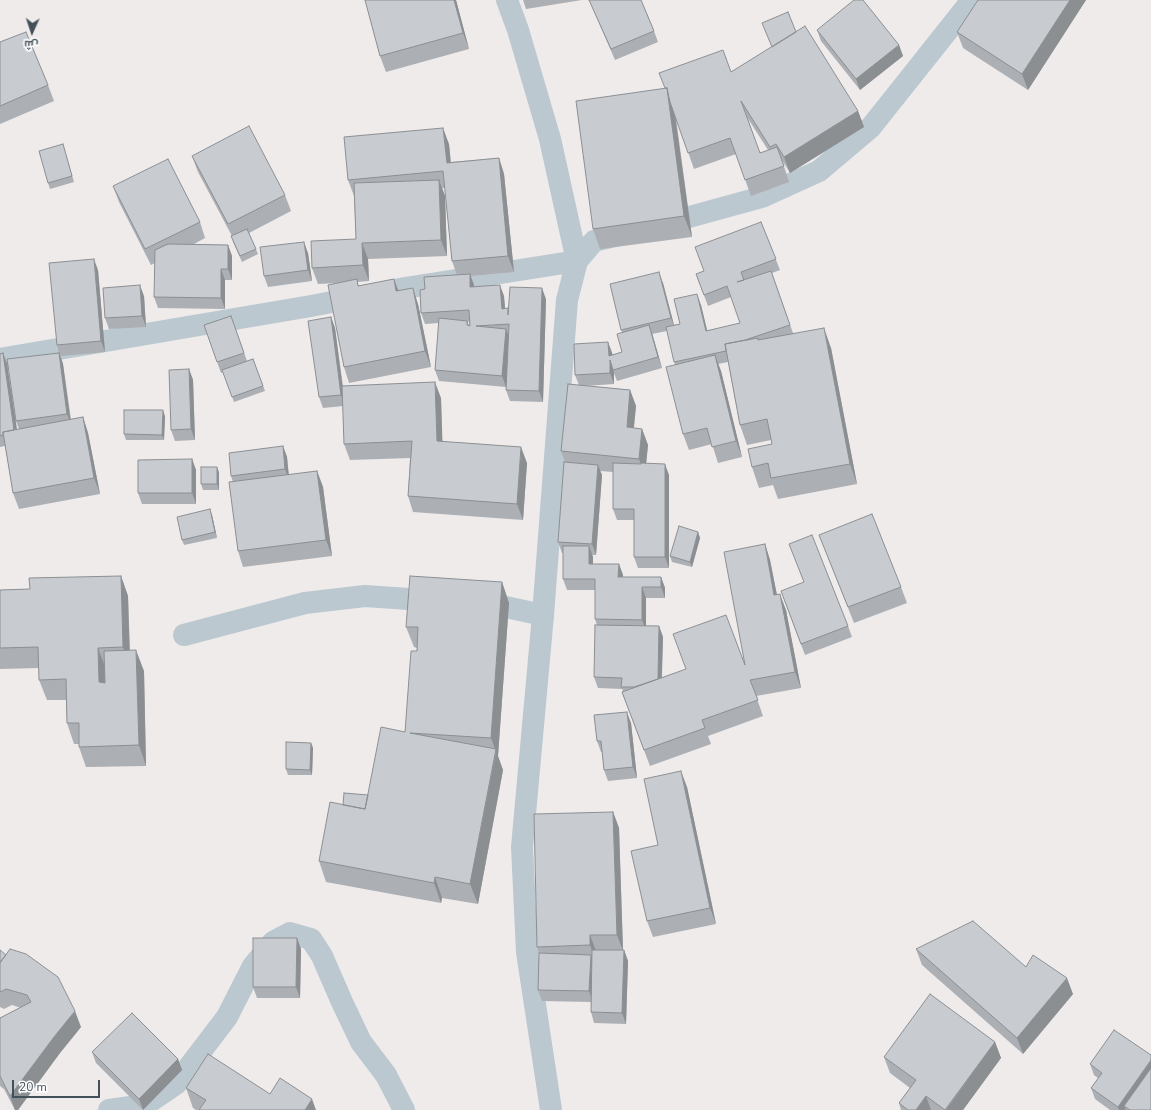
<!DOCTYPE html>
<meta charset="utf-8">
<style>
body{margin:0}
#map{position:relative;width:1151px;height:1110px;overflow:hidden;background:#efebeb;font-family:"Nunito Sans",Cairo,sans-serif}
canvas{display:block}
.north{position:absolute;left:12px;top:12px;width:40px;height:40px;-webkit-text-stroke:3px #fff;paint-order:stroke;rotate:183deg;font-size:11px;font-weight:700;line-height:16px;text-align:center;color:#43515a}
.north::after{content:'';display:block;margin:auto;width:14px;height:18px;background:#43515a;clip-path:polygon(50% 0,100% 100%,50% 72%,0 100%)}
.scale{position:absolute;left:12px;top:1080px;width:88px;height:18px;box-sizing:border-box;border:2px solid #43515a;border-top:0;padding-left:5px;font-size:12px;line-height:14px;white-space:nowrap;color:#43515a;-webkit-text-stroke:3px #fff;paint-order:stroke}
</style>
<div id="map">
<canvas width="1151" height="1110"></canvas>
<div class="north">ش</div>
<div class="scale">20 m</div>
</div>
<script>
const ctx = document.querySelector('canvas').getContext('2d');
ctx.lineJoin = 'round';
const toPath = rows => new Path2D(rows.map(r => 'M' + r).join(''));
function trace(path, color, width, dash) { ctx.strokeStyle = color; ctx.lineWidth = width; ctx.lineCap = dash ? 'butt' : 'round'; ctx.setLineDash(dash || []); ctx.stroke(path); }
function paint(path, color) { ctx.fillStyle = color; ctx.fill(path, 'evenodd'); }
const minor = toPath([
 [0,359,311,306,405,288,577,261,550,139,518,30,507,0],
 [480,604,501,606,543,615],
 [184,635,305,603,365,596,438,601],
 [109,1110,145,1105,176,1084,227,1017,253,966,273,942,290,933,311,939,322,956,342,1002,361,1042,386,1075,404,1110]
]);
const tertiary = toPath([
 [660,225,762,197,819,171,871,127,972,0],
 [551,1110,527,952,522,847,543,615,567,300,577,261,594,241,627,233]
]);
const wall = toPath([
 [365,0,456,0,469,49,386,72,380,56],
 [523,0,582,0,526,9],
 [589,0,641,0,654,31,658,42,615,60],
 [1086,0,1028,90,963,48,957,32],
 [817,30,899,45,903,56,860,90,821,41],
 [796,32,858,111,864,127,790,173,782,160,789,182,751,196,736,154,694,169,676,118,692,237,600,249,593,229,665,88,731,72],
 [747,117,768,150,760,153],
 [0,42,48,85,54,101,0,124],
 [63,144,74,182,50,189,48,183],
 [449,144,451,162,499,158,504,174,514,272,470,276,474,287,504,296,505,309,508,308,509,310,546,299,543,402,510,401,506,390,506,387,439,381,435,370,439,323,425,324,421,313,425,289,457,275,452,261,445,188,442,188,445,196,447,256,368,259,369,281,357,282,359,286,398,291,418,304,431,367,349,383,344,367,338,283,318,284,312,268,356,239,354,196,348,180],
 [469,321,470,326,469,326,468,322],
 [192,156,285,195,291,211,249,233,258,254,242,262,233,242,232,236,198,172],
 [113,186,200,222,205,238,194,244,228,245,232,256,232,280,225,280,225,309,158,308,154,297,155,263,151,265,119,202],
 [761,222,780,270,772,273,793,333,831,348,857,484,778,499,773,485,759,488,752,467,772,444,771,440,747,445,740,425,728,362,718,364,721,371,742,457,718,463,712,444,689,450,683,434,675,365,667,331,652,334,662,368,617,381,614,373,614,384,585,386,630,390,636,406,634,428,642,429,648,445,646,464,669,475,669,568,638,568,634,557,634,520,617,520,613,509,613,472,600,471,602,475,596,555,592,555,593,557,593,564,619,564,623,575,623,577,661,577,665,588,665,598,646,598,646,626,659,626,663,637,662,677,745,665,765,544,770,560,777,595,786,610,801,688,756,696,763,716,708,736,711,744,650,766,622,692,623,691,622,689,598,688,594,677,597,625,595,619,595,590,567,590,563,579,563,553,562,553,558,542,565,462,561,451,579,385,575,375,608,342,613,355,622,352,622,332,621,330,663,283,674,325,680,324,701,305,707,331,740,323,731,297,708,306,696,274,704,271],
 [308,253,312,281,268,287,264,276],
 [98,270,105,352,61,356,63,364,71,419,83,417,88,433,100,494,19,509,13,493,5,446,0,447,0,354,3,353,7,364,17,429,19,429,16,421,59,353,57,345],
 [144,296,146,327,109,329,105,318],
 [231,316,247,361,253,359,265,391,234,402,223,372,221,373,204,325],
 [331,317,335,328,343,386,441,398,442,441,527,463,523,520,413,512,408,496,410,458,350,460,344,444,343,406,323,408,319,397],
 [189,369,193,380,195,440,175,441,171,430],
 [165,416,164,440,126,440,124,434],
 [283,446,287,457,289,475,317,471,323,487,332,556,243,567,238,551,233,482,231,476],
 [192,459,196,470,196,504,142,504,138,493],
 [219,472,219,490,203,490,201,484],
 [212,515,217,538,184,545,182,540],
 [698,532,700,538,692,567,672,562,670,556],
 [819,535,901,587,907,603,854,623],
 [121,576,128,596,130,650,144,671,146,766,86,767,79,747,79,744,74,744,67,723,66,700,47,700,39,680,39,668,0,669,0,590,30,589],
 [502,582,509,603,498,756,503,770,478,904,442,898,441,903,326,882,319,861,368,795,405,732,417,648,414,647,406,627],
 [781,591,848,626,852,637,805,655],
 [631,723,637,778,608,781,604,770,602,752,601,752,597,741],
 [311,743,313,748,312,775,288,775,286,769],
 [687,787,716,924,653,937,647,921,658,845],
 [613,812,619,828,623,950,624,950,628,961,626,1024,594,1023,591,1012,591,1002,542,1001,538,990,539,954,537,947],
 [297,938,301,949,300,998,257,998,253,987],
 [916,949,1026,967,1073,994,1023,1054,922,965],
 [0,950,81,1027,60,1053,18,1110,15,1110,4,1089,0,1086,0,1018,21,1008,12,1005,4,1009,0,1007],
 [995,1042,1001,1058,963,1110,901,1110,899,1103,910,1088,890,1073,884,1057],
 [92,1052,178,1059,182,1070,143,1110,96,1063],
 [1090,1064,1151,1110,1110,1110,1095,1099,1091,1088,1098,1078,1094,1075],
 [186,1088,270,1094,316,1110,196,1110,193,1108]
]);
const shadedWall = toPath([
 [454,0,456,0,469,49,463,33],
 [1070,0,1086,0,1028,90,1022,74],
 [899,45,903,56,860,90,856,79],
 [667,88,674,109,692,237,684,216],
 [858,111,864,127,790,173,784,157],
 [443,128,449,144,452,179,447,163],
 [499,158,504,174,514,272,508,256],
 [439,180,445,196,447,256,441,240],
 [304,242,308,253,312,281,308,270],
 [362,243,368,259,369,281,363,265],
 [228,245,232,256,232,280,228,269],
 [94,259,98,270,105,352,101,341],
 [221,269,225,280,225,309,221,298],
 [659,272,663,283,675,329,671,318],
 [470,274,474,285,474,298,470,287],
 [394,279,400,295,396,291],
 [140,285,144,296,146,327,142,316],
 [500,285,504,296,506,320,502,309],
 [413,288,418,304,431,367,425,351],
 [542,288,546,299,543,402,539,391],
 [697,294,701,305,710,342,706,331],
 [331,317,335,328,345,406,341,395],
 [649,325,653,336,662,368,658,357],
 [824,328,831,348,857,484,850,464],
 [506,329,510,340,506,387,502,376],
 [608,342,612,353,613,367,609,356],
 [3,353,7,364,19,444,15,433],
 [59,353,63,364,71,425,67,414],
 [715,355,721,371,742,457,736,441],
 [610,360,614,373,614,384,610,373],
 [189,369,193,380,195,440,191,429],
 [435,382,441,398,443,457,437,441],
 [630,390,636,406,632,443,627,427],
 [163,410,165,416,164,440,162,435],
 [83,417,88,433,100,494,94,478],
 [642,429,648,445,645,475,639,459],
 [283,446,287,457,289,480,285,469],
 [521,447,527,463,523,520,517,504],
 [192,459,196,470,196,504,192,493],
 [665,464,669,475,669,568,665,557],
 [598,465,602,475,596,555,592,544],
 [217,467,219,472,219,490,217,484],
 [317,471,323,487,332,556,326,540],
 [210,509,212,515,217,538,215,532],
 [698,532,700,538,692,567,690,562],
 [765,544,770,560,780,611,774,595],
 [589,546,593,557,593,575,589,564],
 [619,564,623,575,622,588,618,577],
 [121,576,128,596,130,668,123,647],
 [661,577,665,588,665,598,661,587],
 [502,582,509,603,498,756,503,770,478,904,470,884,496,752,491,738],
 [642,587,646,598,646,631,642,620],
 [780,594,786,610,801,688,795,672],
 [659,626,663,637,661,696,657,685],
 [98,648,106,669,107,703,99,682],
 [136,650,144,671,146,766,139,745],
 [627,712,631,723,637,778,633,767],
 [311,743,313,748,312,775,310,770],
 [681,771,687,787,716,924,710,908],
 [613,812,619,828,623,951,617,935],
 [435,877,442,898,441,903,434,883],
 [590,935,596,951,596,961,590,945],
 [297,938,301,949,300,998,296,987],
 [624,950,628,961,626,1024,622,1013],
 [591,955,595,966,593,1002,589,991],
 [1067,978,1073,994,1023,1054,1017,1038],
 [75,1011,81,1027,60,1053,18,1110,15,1110,10,1096,54,1037],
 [995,1042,1001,1058,963,1110,946,1110],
 [178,1059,182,1070,143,1110,139,1099],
 [1151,1060,1151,1076,1124,1106,1126,1110,1119,1110,1118,1107],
 [926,1096,931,1110,916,1110],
 [312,1099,316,1110,305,1110]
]);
const building = toPath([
 [365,0,454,0,463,33,380,56,365,0],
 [589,0,641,0,654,31,611,49,589,0],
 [854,0,863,0,899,45,856,79,817,30,854,0],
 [978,0,1070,0,1022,74,957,32,978,0],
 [788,12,796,32,772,47,762,23,788,12],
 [805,26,858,111,784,157,776,144,770,147,741,101,760,153,777,147,784,166,745,180,730,138,688,153,670,102,668,93,667,88,665,88,659,73,723,50,731,72,805,26],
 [26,32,48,85,0,106,0,42,26,32],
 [667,88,684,216,593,229,576,101,667,88],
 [249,126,285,195,228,224,192,156,249,126],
 [443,128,447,163,499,158,508,256,452,261,443,171,348,180,344,137,443,128],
 [63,144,72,176,48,183,39,151,63,144],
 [168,159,200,222,145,249,113,186,168,159],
 [439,180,441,240,362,243,363,265,312,268,311,241,356,239,354,183,439,180],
 [761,222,776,259,741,272,744,280,737,282,771,271,790,325,745,340,725,344,726,351,674,362,666,327,680,324,674,299,697,294,706,331,740,323,727,286,704,295,696,274,704,271,695,247,761,222],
 [247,229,256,249,240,256,231,236,247,229],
 [304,242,308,270,264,276,260,247,304,242],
 [168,244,228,245,228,269,221,269,221,298,154,297,155,250,168,244],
 [94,259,101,341,57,345,49,263,94,259],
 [659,272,671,318,621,330,610,284,659,272],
 [470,274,470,287,500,285,502,309,508,308,508,315,510,287,542,288,539,391,506,390,509,324,476,326,506,329,502,376,435,370,439,318,467,321,467,325,470,326,469,310,421,313,420,290,425,289,424,277,470,274],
 [357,279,358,286,394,279,396,291,413,288,425,351,344,367,328,285,357,279],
 [140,285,142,316,105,318,103,288,140,285],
 [231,316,244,353,217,362,204,325,231,316],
 [331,317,341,395,319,397,308,321,331,317],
 [649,325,658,357,613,370,610,360,610,373,575,375,574,344,608,342,609,356,622,352,617,334,649,325],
 [824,328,850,464,771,478,768,463,752,467,748,449,772,444,767,419,740,425,725,344,758,338,758,340,824,328],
 [3,353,14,430,3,432,3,435,0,436,0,354,3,353],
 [59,353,67,414,16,421,7,359,59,353],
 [715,355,736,441,712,447,707,428,683,434,666,367,715,355],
 [253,359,263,386,232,397,222,370,253,359],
 [189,369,191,429,171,430,169,370,189,369],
 [435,382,437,441,521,447,517,504,408,496,412,441,344,444,342,386,435,382],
 [568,384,630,390,627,427,642,429,639,459,561,451,568,384],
 [124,410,163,410,162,435,124,434,124,410],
 [83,417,94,478,13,493,3,432,83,417],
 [283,446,285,469,231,476,229,453,283,446],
 [192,459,192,493,138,493,138,460,192,459],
 [564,462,598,465,592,544,558,542,564,462],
 [613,463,641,464,641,463,665,464,665,557,634,557,634,509,613,509,613,463],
 [201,467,217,467,217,484,201,484,201,467],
 [317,471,326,540,238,551,229,482,317,471],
 [210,509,215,532,182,540,177,517,210,509],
 [872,514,901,587,848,607,819,535,872,514],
 [679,526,698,532,690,562,670,556,679,526],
 [812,535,848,626,801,644,781,591,804,582,789,544,812,535],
 [765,544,774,595,780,594,795,672,750,680,758,700,702,720,705,728,644,750,622,692,686,669,673,634,726,615,745,665,724,552,765,544],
 [563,546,589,546,589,564,619,564,618,577,661,577,661,587,642,587,642,620,595,619,595,579,563,579,563,546],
 [121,576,123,647,98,648,99,682,105,683,104,651,136,650,139,745,79,747,79,723,67,723,66,679,39,680,38,647,0,648,0,590,30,589,29,578,121,576],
 [410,576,502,582,491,738,410,733,496,749,470,884,435,877,434,883,319,861,330,802,365,809,381,727,405,732,411,651,417,651,418,627,406,627,410,576],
 [595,625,659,626,658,679,634,687,621,687,622,678,594,677,595,625],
 [627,712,633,767,604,770,601,741,597,741,594,715,627,712],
 [286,742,311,743,310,770,286,769,286,742],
 [681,771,710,908,647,921,631,851,658,845,644,779,681,771],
 [344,793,368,795,365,809,343,805,344,793],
 [613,812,617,935,590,935,590,945,537,947,534,814,613,812],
 [973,921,1026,967,1033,955,1067,978,1017,1038,916,949,973,921],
 [253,938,297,938,296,987,253,987,253,938],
 [10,949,26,954,58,977,75,1011,54,1037,10,1096,0,1076,0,1018,31,1002,27,995,6,989,0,992,0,963,10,949],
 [0,950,6,955,0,962,0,950],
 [592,950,624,950,622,1013,591,1012,592,950],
 [539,953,591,955,589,991,538,990,539,953],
 [930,994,995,1042,945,1110,926,1096,916,1110,908,1110,899,1103,916,1080,884,1057,930,994],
 [132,1013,178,1059,139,1099,92,1052,132,1013],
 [1114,1030,1151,1055,1151,1060,1118,1107,1091,1088,1102,1073,1090,1064,1114,1030],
 [208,1054,270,1094,280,1078,312,1099,305,1110,199,1110,206,1100,186,1088,208,1054],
 [1151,1068,1151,1110,1130,1110,1124,1106,1151,1068]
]);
trace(minor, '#bbc8cf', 22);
trace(tertiary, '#bbc8cf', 22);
paint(wall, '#acafb4');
paint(shadedWall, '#8c8f92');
paint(building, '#c8ccd1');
trace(building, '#8c8f92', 1);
</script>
